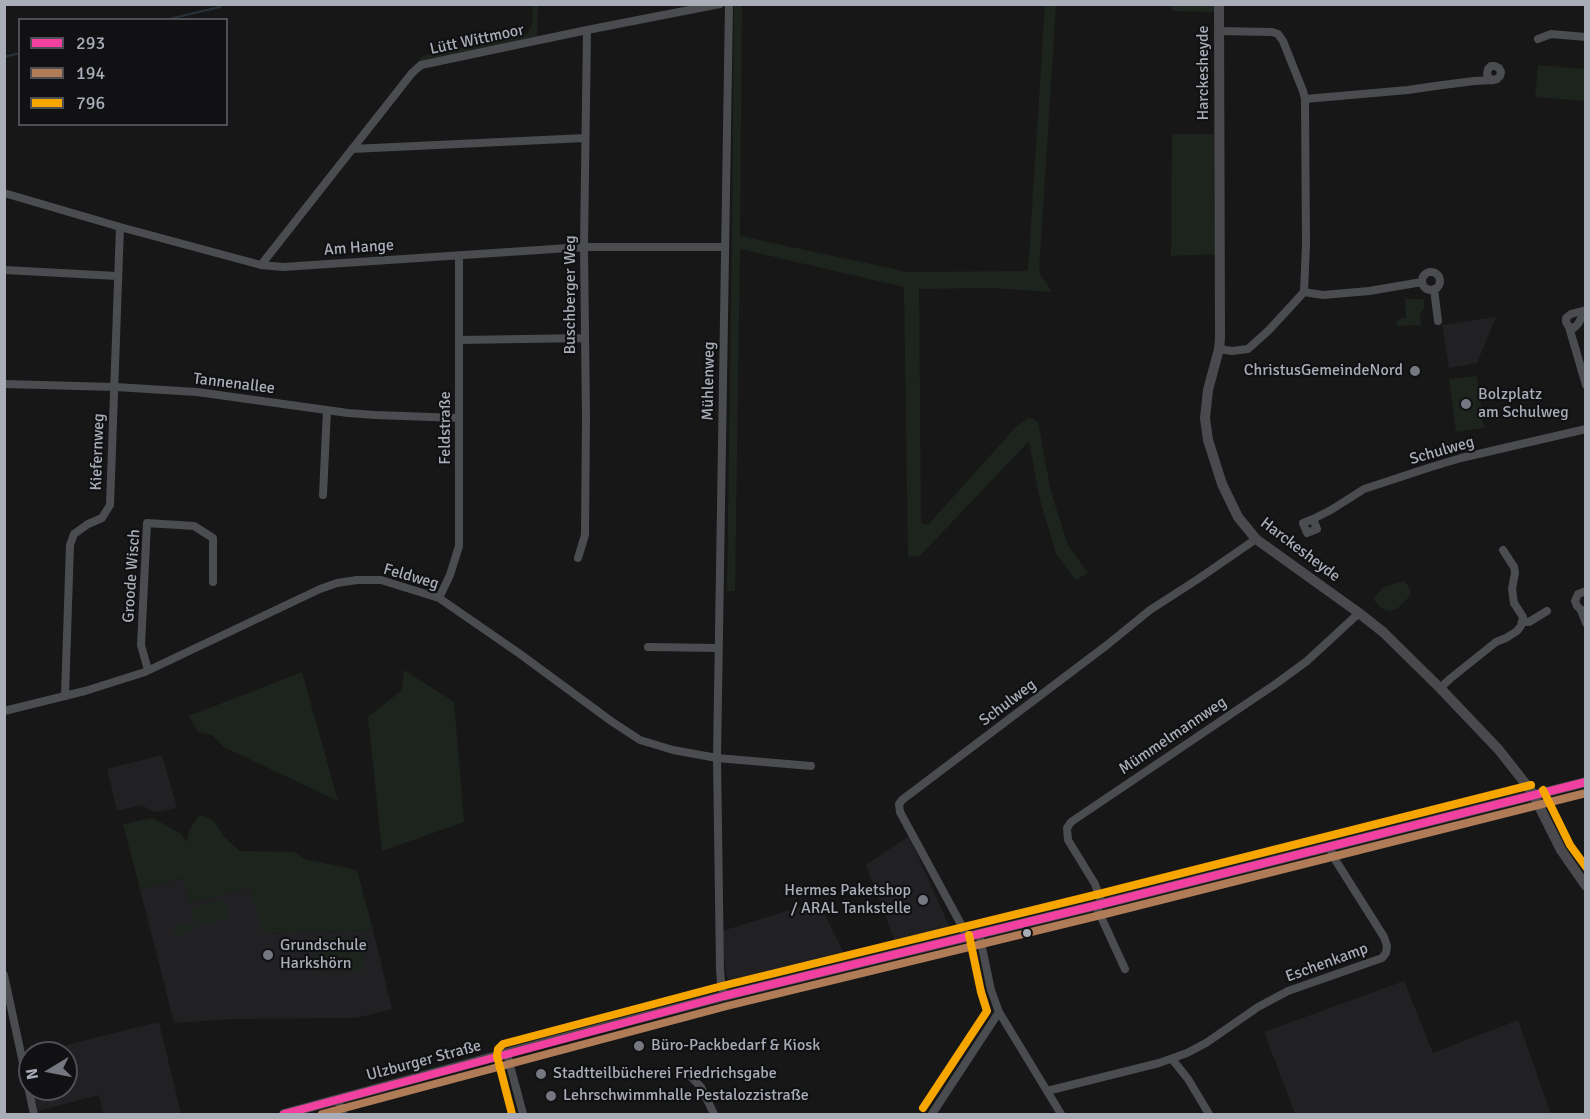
<!DOCTYPE html>
<meta charset="utf-8">
<style>
body{margin:0}
#map{position:relative;width:1590px;height:1119px;overflow:hidden;background:#171717;font-family:Signika,sans-serif}
canvas{display:block}
.frame{position:absolute;inset:0;border:6px solid #a8adb8;pointer-events:none}
.legend{position:absolute;left:18px;top:18px;width:210px;height:108px;box-sizing:border-box;background:#111113;border:2px solid #4d4f55;margin:0;padding:8px 10px;list-style:none;font-size:18px;color:#a8adb8}
.legend li{display:flex;align-items:center;gap:12px;height:30px}
.legend b{width:30px;border:2px solid #4d4f55}
.north{position:absolute;left:18px;top:1041px;width:60px;height:60px;box-sizing:border-box;background:#111113;border:2px solid #4d4f55;border-radius:50%;rotate:260deg;font-size:16px;font-weight:700;line-height:24px;text-align:center;color:#a8adb8}
.north::after{content:'';display:block;margin:auto;width:21px;height:27px;background:#757880;clip-path:polygon(50% 0,100% 100%,50% 72%,0 100%)}
</style>
<div id="map">
<canvas width="1590" height="1119"></canvas>
<div class="frame"></div>
<ul class="legend">
<li><b style="height:8px;background:#f240a1"></b>293</li>
<li><b style="height:8px;background:#b07c57"></b>194</li>
<li><b style="height:8px;background:#f7a600"></b>796</li>
</ul>
<div class="north">N</div>
</div>
<script>
const ctx = document.querySelector('canvas').getContext('2d');
ctx.lineJoin = 'round';
function paint(path, color) { ctx.fillStyle = color; ctx.fill(path, 'evenodd'); }
const toPath = rows => new Path2D(rows.map(r => 'M' + r).join(''));
function trace(path, color, width, dash) { ctx.strokeStyle = color; ctx.lineWidth = width; ctx.lineCap = dash ? 'butt' : 'round'; ctx.setLineDash(dash || []); ctx.stroke(path); }
function write(font, color, halo, rows, align = 'center') {
  ctx.font = font + ' Signika,sans-serif'; ctx.lineWidth = 4.5; ctx.setLineDash([]); ctx.textBaseline = 'middle'; ctx.strokeStyle = halo; ctx.fillStyle = color; for (const [text, x, y, turn = 0] of rows) {
    ctx.save(); ctx.translate(x, y); ctx.rotate((+turn || 0) * Math.PI / 180); ctx.textAlign = isNaN(turn) ? turn : align; if (halo) ctx.strokeText(text, 0, 0); ctx.fillText(text, 0, 0); ctx.restore();
  }
}
const built = toPath([
 [1496,317,1477,363,1449,368,1442,325],
 [162,755,177,808,156,812,140,805,117,811,107,769],
 [909,836,952,932,897,947,866,865],
 [183,878,190,903,250,888,264,934,373,930,392,1009,356,1018,233,1019,174,1023,140,889],
 [812,903,820,905,846,957,798,968,732,985,726,975,722,931],
 [1404,981,1433,1053,1518,1020,1551,1114,1295,1114,1264,1032],
 [159,1022,181,1114,103,1114,99,1095,38,1111,33,1089,66,1089,66,1053,34,1053]
]);
const green = toPath([
 [533,5,538,5,537,37,417,63,423,56,527,34,532,25],
 [734,5,742,5,740,236,908,272,1028,271,1045,5,1056,5,1039,272,1052,292,991,288,919,289,921,523,928,525,1015,428,1029,417,1038,422,1051,492,1068,545,1088,573,1076,580,1056,554,1039,496,1029,441,920,556,908,557,904,287,740,249,735,591,727,591,732,235],
 [1172,5,1214,5,1214,12,1172,11],
 [1538,65,1585,69,1585,101,1535,97],
 [1172,134,1214,134,1215,254,1171,256],
 [1405,299,1422,299,1424,300,1424,309,1420,313,1421,325,1397,326,1397,321,1399,319,1406,318],
 [1477,376,1484,428,1456,432,1449,379],
 [1404,581,1410,588,1411,595,1397,609,1389,611,1381,608,1373,599,1384,587],
 [404,670,454,702,464,822,382,851,368,717,402,690],
 [302,672,338,801,224,747,212,735,198,732,189,716],
 [200,815,214,821,223,836,240,851,295,852,304,859,357,870,373,930,263,934,250,888,190,903,183,878,140,889,123,824,153,818,181,834,187,842,189,830],
 [224,899,229,918,196,926,191,908],
 [189,923,191,931,175,936,173,927],
 [364,938,365,971,315,972,314,939]
]);
const stream = toPath([
 [165,20,220,7,220,4],
 [4,57,20,53]
]);
const minor = toPath([
 [1219,31,1272,32,1278,34,1283,41,1303,91,1305,99,1306,244,1304,292,1269,330,1248,349,1232,351,1219,349],
 [1538,39,1551,34,1586,37],
 [1305,99,1408,90,1435,86,1474,81,1493,80,1497,79,1500,76,1501,72,1499,68,1495,66,1491,66,1488,69,1487,74,1489,78,1493,80],
 [352,149,585,138],
 [4,193,120,227,261,265,283,267,584,247,725,247],
 [261,265,412,73,421,65,587,30,720,4],
 [4,270,117,276],
 '1422 281a9 9 0 1 1 18 0a9 9 0 1 1-18 0Z',
 [1434,289,1438,321],
 [1304,292,1323,295,1369,291,1422,282],
 [1586,310,1578,324,1574,328,1569,327,1566,322,1566,318,1571,314,1586,310],
 [1569,327,1586,385],
 [459,340,585,338],
 [4,384,115,387,197,392,348,413,375,415,459,418],
 [323,495,327,410],
 [1313,519,1331,510,1364,489,1431,467,1461,458,1586,429],
 [1313,519,1317,529,1307,533,1303,523,1313,519],
 [578,558,585,535,586,418,584,247,587,30],
 [1586,591,1578,594,1575,601,1577,606,1581,610,1586,610],
 [439,598,450,575,459,546,459,255],
 [1581,610,1586,623],
 [1523,622,1529,622,1547,611],
 [648,647,718,648],
 [148,670,141,645,147,523,194,526,213,538,213,582],
 [1440,688,1451,678,1496,642,1506,638,1517,631,1521,626,1523,617,1514,603,1512,589,1515,573,1514,567,1503,550],
 [65,696,70,545,74,534,88,524,102,518,110,505,120,227],
 [4,711,85,691,145,672,320,589,337,583,357,580,381,580,439,598,520,654,611,721,640,740,673,750,717,758,811,766],
 [1102,904,1095,884,1068,840,1067,828,1071,822,1277,683,1307,661,1359,613],
 [1096,906,1125,969],
 [979,933,991,990,999,1012,1061,1114],
 [966,936,963,928,900,812,899,804,902,800,1107,645,1150,610,1198,579,1256,539],
 [4,975,34,1114],
 [724,996,721,982,720,969,717,758,729,4],
 [507,1054,523,1114],
 [1172,1059,1188,1079,1209,1114],
 [689,1075,701,1087,714,1114],
 [1047,1091,1159,1063,1187,1053,1206,1043,1258,1007,1288,991,1382,958,1386,953,1387,946,1384,937,1336,861,1329,847],
 [338,1100,343,1114],
 [932,1114,999,1012]
]);
const secondary = toPath([
 [1219,4,1220,338,1219,349,1208,390,1205,418,1208,440,1222,484,1238,517,1256,539,1359,613,1383,632,1440,688,1499,750,1532,792,1561,850,1586,886],
 [284,1114,552,1041,724,996,1102,904,1586,782]
]);
const bus1 = toPath([
 [284,1114,724,996,1102,904,1586,782]
]);
const bus2 = toPath([
 [322,1114,727,1006,1105,914,1586,793]
]);
const bus3 = toPath([
 [1543,790,1570,845,1586,867],
 [923,1108,987,1011,981,992,969,935],
 [512,1114,497,1056,498,1049,503,1044,722,986,1099,894,1531,785]
]);
const markers = [
 [1415,371,6,"#757880"],
 [1466,404,6,"#757880"],
 [923,900,6,"#757880"],
 [1027,933,5,"#a8adb8"],
 [268,955,6,"#757880"],
 [639,1046,6,"#757880"],
 [541,1074,6,"#757880"],
 [551,1096,6,"#757880"]
];
const streetNames = [
 ["Lütt Wittmoor",477,40,-12],
 ["Harckesheyde",1204,73,-90],
 ["Am Hange",359,248,-4],
 ["Buschberger Weg",571,295,-90],
 ["Mühlenweg",709,381,-89],
 ["Tannenallee",234,384,7],
 ["Feldstraße",446,428,-90],
 ["Schulweg",1442,451,-16],
 ["Kiefernweg",98,452,-88],
 ["Harckesheyde",1300,550,37],
 ["Groode Wisch",132,576,-86],
 ["Feldweg",411,577,16],
 ["Schulweg",1008,703,-37],
 ["Mümmelmannweg",1173,736,-34],
 ["Eschenkamp",1327,963,-20],
 ["Ulzburger Straße",424,1061,-15]
];
const poiNames = [
 ["ChristusGemeindeNord",1403,371,"right"],
 ["Bolzplatz",1478,395],
 ["am Schulweg",1478,413],
 ["Hermes Paketshop",911,891,"right"],
 ["/ ARAL Tankstelle",911,909,"right"],
 ["Grundschule",280,946],
 ["Harkshörn",280,964],
 ["Büro-Packbedarf & Kiosk",651,1046],
 ["Stadtteilbücherei Friedrichsgabe",553,1074],
 ["Lehrschwimmhalle Pestalozzistraße",563,1096]
];
paint(built, '#212123');
paint(green, '#1d241e');
trace(stream, '#2a3239', 2);
trace(minor, '#4b4c50', 8);
trace(secondary, '#4a4a4e', 10);
trace(bus1, '#f240a1', 8);
trace(bus2, '#b07c57', 8);
trace(bus3, '#f7a600', 8);
for (const [x, y, r, color] of markers) { const dot = new Path2D(); dot.arc(x, y, r, 0, 2 * Math.PI); ctx.fillStyle = color; ctx.fill(dot); trace(dot, '#111113', 2); }
write('16px', '#a8adb8', '#111113', streetNames);
write('16px', '#a8adb8', '#111113', poiNames, 'left');
</script>
